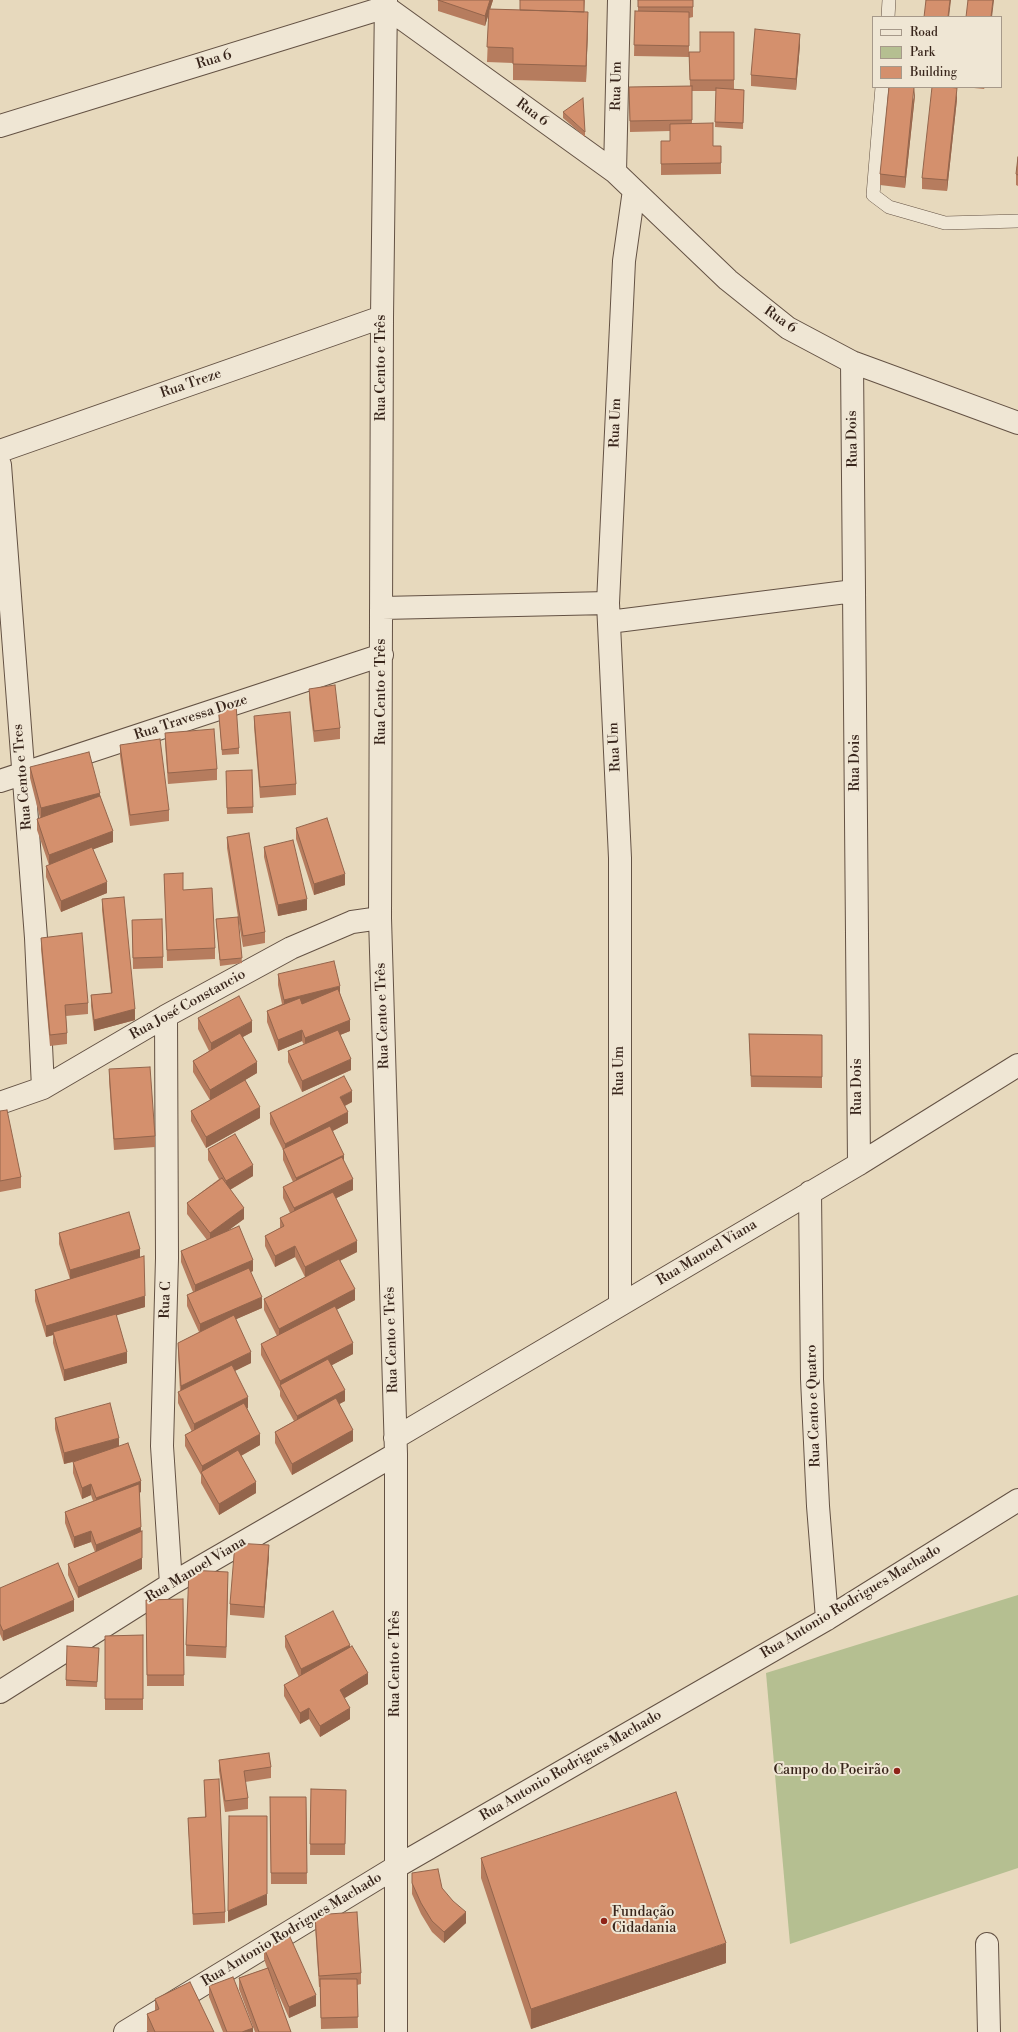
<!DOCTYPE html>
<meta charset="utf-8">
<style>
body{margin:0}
#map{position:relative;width:1018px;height:2032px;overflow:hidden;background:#e7d9bd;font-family:"Libre Bodoni",serif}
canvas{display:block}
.legend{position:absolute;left:872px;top:16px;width:130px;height:72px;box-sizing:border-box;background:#efe6d4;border:1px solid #a6998a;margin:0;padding:5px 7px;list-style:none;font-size:12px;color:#38251b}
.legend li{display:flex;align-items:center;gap:8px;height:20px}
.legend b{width:20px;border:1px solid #a6998a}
</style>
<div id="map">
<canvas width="1018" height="2032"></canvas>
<ul class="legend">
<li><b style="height:5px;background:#efe6d4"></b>Road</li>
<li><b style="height:11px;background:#b5bf91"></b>Park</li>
<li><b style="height:11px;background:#d4906d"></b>Building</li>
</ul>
</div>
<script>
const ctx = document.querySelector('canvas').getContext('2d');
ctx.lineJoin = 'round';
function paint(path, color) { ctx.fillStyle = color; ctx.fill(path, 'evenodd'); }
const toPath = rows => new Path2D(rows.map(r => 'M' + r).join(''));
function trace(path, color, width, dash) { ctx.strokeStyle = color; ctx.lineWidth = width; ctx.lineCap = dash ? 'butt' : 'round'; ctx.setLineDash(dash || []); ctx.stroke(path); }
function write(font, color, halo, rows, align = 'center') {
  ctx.font = font + ' "Libre Bodoni",serif'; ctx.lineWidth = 4; ctx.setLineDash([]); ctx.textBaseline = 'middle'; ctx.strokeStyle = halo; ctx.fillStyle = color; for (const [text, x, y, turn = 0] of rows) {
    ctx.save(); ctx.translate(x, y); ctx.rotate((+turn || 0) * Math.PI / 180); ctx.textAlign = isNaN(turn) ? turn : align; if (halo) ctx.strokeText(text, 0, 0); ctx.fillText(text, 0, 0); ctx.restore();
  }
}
const green = toPath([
 [1018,1595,1018,1868,790,1944,766,1673]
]);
const service = toPath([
 [888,17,889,0],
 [882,87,873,195,889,207,945,223,1018,221]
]);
const minor = toPath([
 [386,0,382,317,380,918,396,1454,396,2032],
 [0,126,386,7,615,172,728,280,788,328,852,362,1018,423],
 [615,172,619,0],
 [852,362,859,1164],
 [0,451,382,317],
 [0,465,36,938,43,1088],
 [382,608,608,603],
 [609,622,854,591],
 [0,781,382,655],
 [166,1016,167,1258,162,1446,171,1584],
 [0,1103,43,1088,166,1016,291,948,352,922,380,918],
 [810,1192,812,1379,818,1506,827,1619],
 [620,1304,620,858,608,603,624,261,634,190],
 [395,1438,859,1164,1018,1065],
 [0,1692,171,1584,396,1454],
 [987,1944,989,2032],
 [125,2032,396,1867,827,1619,1018,1500]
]);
const wall = toPath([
 [438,0,493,0,490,9,520,10,585,0,584,12,588,28,586,82,513,80,513,63,487,62,489,13,485,26,438,11],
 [638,0,714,0,693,0,693,17,689,18,689,57,634,56,635,11,638,11],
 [734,32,734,89,744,90,743,129,715,127,716,91,692,91,692,123,713,146,721,146,721,174,661,175,661,141,670,141,670,131,630,132,629,87,690,86,689,52,700,52],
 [800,45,796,90,751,86,751,75],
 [964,87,985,87,984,89],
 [915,95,905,188,880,185,880,174],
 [957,99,947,191,922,189,922,178],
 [563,112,585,132,585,137,563,118],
 [1018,157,1018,186,1016,185,1016,174],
 [309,689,340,728,340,739,314,742,309,699],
 [218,705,239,748,239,754,222,755],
 [254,716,296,784,296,795,260,798,254,727],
 [165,733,217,769,217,780,168,784,165,744],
 [120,745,169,810,169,821,130,826,120,756],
 [30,767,100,796,113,842,93,849,107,893,61,912,46,877,46,866,49,865,37,830,37,819,40,818,30,778],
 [252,770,253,813,227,814,226,771],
 [296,828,345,885,314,895,296,839],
 [227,837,265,932,265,943,243,947,238,918,242,963,220,966,216,919,238,917,227,848],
 [264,847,307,910,278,916,264,857],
 [164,874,183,890,215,948,215,959,167,961],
 [102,899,135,1020,94,1031,91,1006,91,995,111,993,102,910],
 [132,920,163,957,163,968,133,969],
 [41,938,88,1003,88,1014,66,1016,67,1033,67,1044,50,1046,41,949],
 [278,974,340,993,350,1031,340,1035,351,1070,302,1092,288,1062,288,1051,304,1045,302,1041,278,1051,267,1022,267,1011,282,1004,278,985],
 [198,1018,252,1032,243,1037,257,1073,245,1080,260,1118,206,1148,191,1121,191,1111,210,1100,193,1072,193,1061,209,1051,198,1029],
 [749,1034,822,1035,822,1088,751,1087],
 [109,1069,155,1136,155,1147,114,1150,109,1080],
 [352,1102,345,1106,348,1123,333,1131,344,1162,353,1190,336,1198,357,1252,340,1261,355,1300,336,1310,353,1354,332,1365,345,1401,339,1404,353,1441,292,1475,275,1443,275,1432,294,1421,280,1396,280,1391,261,1355,261,1344,277,1336,264,1310,264,1299,305,1277,295,1257,275,1267,265,1246,265,1236,280,1228,280,1218,290,1213,283,1198,283,1187,293,1182,283,1160,283,1150,270,1124,270,1113],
 [0,1111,21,1177,21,1188,0,1192],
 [208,1149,253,1176,230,1190,244,1219,227,1231,253,1271,251,1272,262,1308,236,1319,251,1363,235,1371,248,1408,247,1408,260,1445,241,1456,256,1493,219,1515,201,1483,201,1475,185,1446,185,1435,192,1432,178,1403,178,1392,180,1391,178,1354,178,1343,199,1332,187,1306,187,1295,193,1292,181,1262,181,1251,207,1240,187,1214,187,1203,219,1179,208,1160],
 [59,1233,140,1257,145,1307,116,1315,127,1363,64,1381,53,1343,53,1335,46,1337,35,1301,35,1290,70,1279,59,1244],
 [55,1418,119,1446,141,1492,139,1493,141,1532,142,1569,78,1598,68,1575,68,1564,95,1552,91,1542,74,1548,65,1523,65,1512,93,1501,91,1495,82,1499,73,1473,73,1462,77,1461,64,1464,55,1429],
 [269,1556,264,1618,230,1615,230,1604],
 [228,1583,226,1658,186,1656,186,1645],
 [0,1588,74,1611,3,1641,0,1634],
 [183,1599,184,1686,147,1686,146,1600],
 [143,1635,143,1710,105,1710,105,1636],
 [285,1636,350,1647,368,1684,344,1698,350,1719,320,1737,309,1719,300,1724,284,1696,284,1685,299,1677,285,1647],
 [99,1648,97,1687,66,1686,66,1680],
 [219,1760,271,1767,271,1778,245,1782,248,1798,248,1809,225,1812,219,1771],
 [204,1780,225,1912,225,1923,193,1925,188,1818,205,1817],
 [311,1789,346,1790,345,1855,310,1855],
 [270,1797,306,1797,307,1884,271,1884],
 [481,1858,726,1963,531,2029,481,1878],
 [412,1873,442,1888,466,1923,444,1943,432,1932,421,1914,412,1894],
 [315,1915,361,1973,361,1984,357,1985,358,2028,321,2029,320,1987,319,1987,315,1926],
 [264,1948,316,2006,289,2018,270,1975,291,2032,255,2032,239,1989,239,1978,267,1968,264,1959],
 [209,1986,253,2032,223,2032,209,1997],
 [155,1999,214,2032,148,2032,147,2030,147,2014,155,2011]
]);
const shadedWall = toPath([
 [490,0,493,0,485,26,485,16],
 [950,0,951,0,949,17,948,17],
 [993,0,994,0,992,17,991,17],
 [588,12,588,28,586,82,586,66],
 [800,34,800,45,796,90,796,79],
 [915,87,915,95,905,188,905,177],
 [957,88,957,99,947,191,947,180],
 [100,793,100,804,41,819,41,808],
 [113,831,113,842,49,866,49,855],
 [345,874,345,885,314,895,314,884],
 [107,882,107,893,61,912,61,901],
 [307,899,307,910,278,916,278,905],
 [340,986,340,997,284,1010,284,1000],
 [135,1009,135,1020,94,1031,94,1020],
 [350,1020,350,1031,305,1049,305,1038],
 [252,1021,252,1032,211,1054,211,1043],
 [302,1030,302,1041,278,1051,278,1040],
 [351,1059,351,1070,302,1092,302,1081],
 [257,1062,257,1073,210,1101,210,1090],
 [352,1091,352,1102,340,1108,340,1097],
 [260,1107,260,1118,206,1148,206,1137],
 [348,1112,348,1123,285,1155,285,1144],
 [344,1155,344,1166,296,1189,296,1178],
 [253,1165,253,1176,226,1192,226,1181],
 [353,1179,353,1190,294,1219,294,1208],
 [244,1208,244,1219,210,1244,210,1233],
 [357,1241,357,1252,305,1278,305,1267],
 [295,1246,295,1257,275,1267,275,1256],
 [140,1249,140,1260,70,1281,70,1270],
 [253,1260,253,1271,195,1296,195,1285],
 [355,1289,355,1300,279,1340,279,1329],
 [145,1296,145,1307,54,1334,53,1332,53,1335,46,1337,46,1326],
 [262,1297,262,1308,200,1335,200,1324],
 [353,1343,353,1354,283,1391,280,1386,280,1381],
 [127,1352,127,1363,64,1381,64,1370],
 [251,1352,251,1363,181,1397,181,1386],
 [345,1390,345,1401,297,1427,297,1416],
 [248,1397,248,1408,194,1435,194,1424],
 [353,1430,353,1441,292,1475,292,1464],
 [260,1434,260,1445,203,1477,202,1475,202,1466],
 [119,1438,119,1449,64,1464,64,1453],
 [141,1481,141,1492,96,1508,96,1498],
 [256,1482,256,1493,219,1515,219,1504],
 [91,1484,91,1495,82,1499,82,1488],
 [141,1527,141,1538,96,1556,96,1545],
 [91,1531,91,1542,74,1548,74,1537],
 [142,1531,142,1569,78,1598,78,1587],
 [269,1545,269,1556,264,1618,264,1607],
 [228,1572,228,1583,226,1658,226,1647],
 [74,1600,74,1611,3,1641,3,1631],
 [350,1645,350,1656,301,1680,301,1669],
 [368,1673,368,1684,340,1701,340,1690],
 [309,1708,309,1719,300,1724,300,1713],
 [350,1708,350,1719,320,1737,320,1726],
 [267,1894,267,1905,228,1922,228,1911],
 [466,1912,466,1923,444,1943,444,1932],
 [726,1943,726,1963,531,2029,531,2009],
 [316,1995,316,2006,289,2018,289,2007],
 [253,2028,253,2032,242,2032]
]);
const building = toPath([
 [438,0,490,0,485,16,438,0],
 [520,0,584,0,584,12,520,10,520,0],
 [638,0,693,0,693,7,638,7,638,0],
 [926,0,950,0,948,17,924,17,926,0],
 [968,0,993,0,991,17,966,17,968,0],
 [489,9,588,12,586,66,513,64,513,48,487,47,489,9],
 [635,11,689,12,689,46,634,45,635,11],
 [755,29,800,34,796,79,751,75,755,29],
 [700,32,734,32,734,80,690,80,689,52,700,52,700,32],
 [692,86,692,120,630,121,629,87,692,86],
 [889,87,914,87,905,177,880,174,889,87],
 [932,87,947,87,957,88,947,180,922,178,932,87],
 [716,88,744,90,743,123,715,122,716,88],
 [583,98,585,132,563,112,583,98],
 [713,123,713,146,721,146,721,163,661,164,661,141,670,141,670,124,713,123],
 [1018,157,1018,175,1016,174,1018,157],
 [335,685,340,728,314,731,309,689,335,685],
 [236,704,239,748,222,750,218,705,236,704],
 [290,712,296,784,260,787,254,716,290,712],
 [214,729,217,769,168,773,165,733,214,729],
 [160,739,169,810,130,815,120,745,160,739],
 [89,752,100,793,41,808,30,767,89,752],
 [252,770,253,807,227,808,226,771,252,770],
 [100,796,113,831,49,855,37,819,100,796],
 [327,818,345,874,314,884,296,828,327,818],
 [249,833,265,932,243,936,227,837,249,833],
 [293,840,307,899,278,905,264,847,293,840],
 [92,847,107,882,61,901,46,866,92,847],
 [183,873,183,890,212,888,215,948,167,950,164,874,183,873],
 [124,897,135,1009,94,1020,91,995,112,993,102,899,124,897],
 [238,917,242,958,220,960,216,919,238,917],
 [162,919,163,957,133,958,132,920,162,919],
 [82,933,88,1003,65,1005,67,1033,50,1035,41,938,82,933],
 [334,961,340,986,284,1000,278,974,334,961],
 [338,989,350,1020,305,1038,302,1030,278,1040,267,1011,300,998,302,1004,338,989],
 [239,996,252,1021,211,1043,198,1018,239,996],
 [338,1030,351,1059,302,1081,288,1051,338,1030],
 [240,1033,257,1062,210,1090,193,1061,240,1033],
 [749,1034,822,1035,822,1077,751,1076,749,1034],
 [150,1067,155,1136,114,1139,109,1069,150,1067],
 [344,1076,352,1091,340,1097,348,1112,285,1144,270,1113,344,1076],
 [245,1080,260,1107,206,1137,191,1111,245,1080],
 [7,1110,21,1177,0,1181,0,1111,7,1110],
 [330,1126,344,1155,296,1178,283,1149,330,1126],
 [235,1134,253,1165,226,1181,208,1149,235,1134],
 [342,1157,353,1179,294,1208,283,1187,342,1157],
 [222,1178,244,1208,210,1233,187,1203,222,1178],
 [333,1192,357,1241,305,1267,295,1246,275,1256,265,1236,284,1226,280,1218,333,1192],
 [129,1212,140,1249,70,1270,59,1233,129,1212],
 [239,1226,253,1260,195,1285,181,1251,239,1226],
 [144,1256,145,1296,46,1326,35,1290,144,1256],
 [339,1259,355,1289,279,1329,264,1299,339,1259],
 [249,1268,262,1297,200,1324,187,1295,249,1268],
 [335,1306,353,1343,280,1381,261,1344,335,1306],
 [116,1314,127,1352,64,1370,53,1332,116,1314],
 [234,1315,251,1352,181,1386,178,1343,234,1315],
 [328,1359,345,1390,297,1416,280,1385,328,1359],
 [232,1365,248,1397,194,1424,178,1392,232,1365],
 [336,1398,353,1430,292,1464,275,1432,336,1398],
 [110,1403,119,1438,64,1453,55,1418,110,1403],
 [244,1403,260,1434,202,1466,185,1435,244,1403],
 [128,1443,141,1481,96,1498,91,1484,82,1488,73,1462,128,1443],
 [238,1450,256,1482,219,1504,201,1472,238,1450],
 [139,1484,141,1527,96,1545,91,1531,74,1537,65,1512,139,1484],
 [142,1531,142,1558,78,1587,68,1564,142,1531],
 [235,1543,269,1545,264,1607,230,1604,235,1543],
 [58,1563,74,1600,3,1631,0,1624,0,1588,58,1563],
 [189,1570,228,1572,226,1647,186,1645,189,1570],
 [183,1599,184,1675,147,1675,146,1600,183,1599],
 [333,1611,350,1645,301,1669,285,1636,333,1611],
 [143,1635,143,1699,105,1699,105,1636,143,1635],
 [67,1646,99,1648,97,1682,66,1680,67,1646],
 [352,1646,368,1673,340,1690,350,1708,320,1726,309,1708,300,1713,284,1685,352,1646],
 [269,1753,271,1767,244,1771,248,1798,225,1801,219,1760,269,1753],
 [219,1779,225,1912,193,1914,188,1818,206,1817,204,1780,219,1779],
 [311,1789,346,1790,345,1844,310,1844,311,1789],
 [676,1792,726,1943,531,2009,481,1858,676,1792],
 [270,1797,306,1797,307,1873,271,1873,270,1797],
 [229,1816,267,1816,267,1894,228,1911,229,1816],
 [438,1869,442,1888,453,1901,466,1912,444,1932,432,1921,421,1903,412,1883,412,1873,438,1869],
 [357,1912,361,1973,319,1976,315,1915,357,1912],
 [290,1937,316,1995,289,2007,264,1948,290,1937],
 [268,1968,291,2032,259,2032,239,1978,268,1968],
 [233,1977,253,2028,242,2032,227,2032,209,1986,233,1977],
 [320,1979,357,1979,358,2017,321,2018,320,1979],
 [190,1982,214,2032,155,2032,147,2014,159,2009,155,1999,190,1982]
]);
const markers = [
 [897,1771,4,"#8f2418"],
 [604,1921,4,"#8f2418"]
];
const streetNames = [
 ["Rua 6",214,60,-17],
 ["Rua Um",617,86,-89],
 ["Rua 6",532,113,36],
 ["Rua 6",780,320,35],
 ["Rua Cento e Três",382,368,-90],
 ["Rua Treze",191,384,-19],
 ["Rua Um",616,423,-88],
 ["Rua Dois",853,439,-91],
 ["Rua Cento e Três",382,692,-90],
 ["Rua Travessa Doze",191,718,-18],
 ["Rua Um",615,747,-93],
 ["Rua Dois",856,763,-90],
 ["Rua Cento e Tres",23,777,-95],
 ["Rua José Constancio",188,1005,-29],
 ["Rua Cento e Três",383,1016,-92],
 ["Rua Um",620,1071,-90],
 ["Rua Dois",858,1087,-90],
 ["Rua Manoel Viana",707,1253,-31],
 ["Rua C",166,1300,-88],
 ["Rua Cento e Três",392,1340,-92],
 ["Rua Cento e Quatro",814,1406,-92],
 ["Rua Manoel Viana",196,1570,-31],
 ["Rua Antonio Rodrigues Machado",851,1602,-31],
 ["Rua Cento e Três",396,1664,-90],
 ["Rua Antonio Rodrigues Machado",571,1766,-30],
 ["Rua Antonio Rodrigues Machado",292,1930,-31]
];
const poiNames = [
 ["Campo do Poeirão",889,1771],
 ["Fundação",612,1913,"left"],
 ["Cidadania",612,1929,"left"]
];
paint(green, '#b5bf91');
trace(service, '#645244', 14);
trace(minor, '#645244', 24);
trace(service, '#efe6d4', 13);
trace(minor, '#efe6d4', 22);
paint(wall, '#b67c5e');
paint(shadedWall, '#94654c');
paint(building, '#d4906d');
trace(building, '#94654c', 1);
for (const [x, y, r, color] of markers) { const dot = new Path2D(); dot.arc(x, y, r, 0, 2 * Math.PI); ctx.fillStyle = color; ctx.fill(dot); trace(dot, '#efe6d4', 1.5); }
write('14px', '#38251b', '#efe6d4', streetNames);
write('14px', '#38251b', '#efe6d4', poiNames, 'right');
</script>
